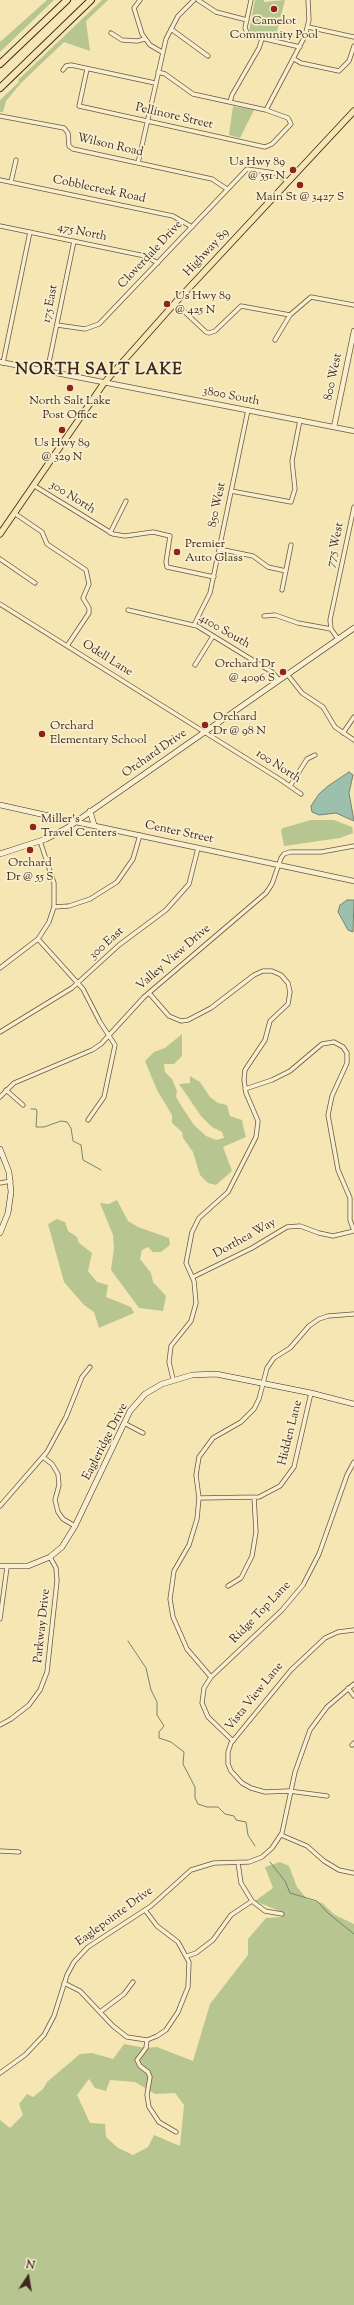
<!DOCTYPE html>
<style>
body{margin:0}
#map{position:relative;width:354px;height:2305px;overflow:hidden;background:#f5e6b4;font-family:"Sorts Mill Goudy",serif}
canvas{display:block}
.north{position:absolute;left:8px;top:2257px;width:40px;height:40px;-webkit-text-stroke:3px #f8efce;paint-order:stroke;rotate:12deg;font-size:11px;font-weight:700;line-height:16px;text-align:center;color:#3e271e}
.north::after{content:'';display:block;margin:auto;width:14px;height:18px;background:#3e271e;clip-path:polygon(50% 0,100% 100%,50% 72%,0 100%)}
</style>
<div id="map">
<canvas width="354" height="2305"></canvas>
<div class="north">N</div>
</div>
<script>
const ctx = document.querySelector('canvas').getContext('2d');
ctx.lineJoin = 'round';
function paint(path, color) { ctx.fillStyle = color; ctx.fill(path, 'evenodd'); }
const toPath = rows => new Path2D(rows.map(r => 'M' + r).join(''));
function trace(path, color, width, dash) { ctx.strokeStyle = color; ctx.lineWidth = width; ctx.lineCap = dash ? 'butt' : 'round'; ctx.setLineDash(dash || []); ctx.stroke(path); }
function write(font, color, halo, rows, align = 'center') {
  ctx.font = font + ' "Sorts Mill Goudy",serif'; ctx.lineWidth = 3.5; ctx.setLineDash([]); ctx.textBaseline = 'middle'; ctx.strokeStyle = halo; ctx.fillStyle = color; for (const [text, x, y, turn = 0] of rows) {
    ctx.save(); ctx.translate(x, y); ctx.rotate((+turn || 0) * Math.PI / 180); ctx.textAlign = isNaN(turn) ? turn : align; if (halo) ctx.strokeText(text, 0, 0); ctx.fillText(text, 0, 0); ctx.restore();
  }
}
const green = toPath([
 [47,0,54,0,0,52,0,42],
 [102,0,108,0,86,21,90,51,64,42,21,83,6,101,3,112,0,112,0,100,19,82,18,80],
 [255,0,264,0,264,2,285,0,275,39,252,34,249,31],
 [233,106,254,110,240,138,229,135],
 [311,820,334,820,352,827,353,833,340,838,284,846,281,830,283,828],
 [182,1034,182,1056,174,1064,164,1064,165,1072,172,1079,177,1091,176,1097,182,1107,194,1125,206,1136,216,1140,224,1138,222,1132,212,1127,201,1116,179,1084,190,1083,190,1076,200,1082,210,1097,218,1103,227,1105,230,1116,242,1120,244,1130,246,1137,223,1147,232,1171,216,1185,208,1183,200,1175,193,1152,183,1138,182,1132,172,1123,172,1115,157,1090,145,1061,154,1052,165,1048],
 [117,1200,128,1221,138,1227,169,1238,170,1245,161,1252,153,1252,148,1247,142,1250,140,1259,151,1273,153,1282,166,1296,163,1311,139,1308,111,1270,114,1248,113,1235,100,1203,109,1204],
 [57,1219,65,1222,68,1231,77,1237,79,1243,92,1253,88,1271,97,1282,108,1285,106,1297,131,1307,134,1313,99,1328,94,1312,84,1305,64,1282,48,1224],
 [280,1862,289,1866,297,1887,307,1899,322,1903,335,1915,354,1924,354,2305,0,2305,0,2120,10,2128,23,2115,19,2104,27,2094,33,2097,43,2089,47,2082,80,2054,92,2053,113,2059,124,2044,145,2048,157,2047,193,2061,210,2004,248,1955,248,1939,266,1918,281,1917,282,1912,255,1901,273,1888,265,1867],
 [89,2079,95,2088,106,2091,110,2080,135,2082,155,2094,175,2093,184,2105,180,2146,154,2135,148,2147,133,2155,118,2148,106,2137,105,2124,90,2123,77,2095]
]);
const water = toPath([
 [349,772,353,775,349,793,354,821,336,813,319,815,312,812,311,806,319,794,328,786,349,772],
 [347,900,354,900,353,932,348,930,338,912,340,905,347,900]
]);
const stream = toPath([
 [31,1109,36,1109,37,1112,36,1127,44,1127,61,1121,67,1122,71,1128,73,1141,81,1145,83,1160,101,1170],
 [128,1641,146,1668,151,1690,157,1702,157,1715,164,1726,159,1732,159,1738,171,1742,184,1752,183,1764,195,1787,195,1798,198,1804,207,1807,218,1807,225,1814,234,1816,236,1820,246,1822,248,1835,255,1846],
 [270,1862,285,1881,290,1893,317,1901,328,1913,354,1934]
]);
const minor = toPath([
 [140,0,134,8,142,34,150,45,162,52],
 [198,0,216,12,247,20],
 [251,0,245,28,248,35,300,47],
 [308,27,354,37],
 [171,29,208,56],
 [111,33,122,40,137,41,145,39],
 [294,59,301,63,339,71,349,61,354,46],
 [87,69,79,106,265,147,272,144,291,124,288,118,266,110,193,94,165,74,158,72],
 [63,70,66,66,71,65,155,83],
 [230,102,232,95,259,48,262,39],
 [266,110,305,36,309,20,308,0],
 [0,116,64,128,68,133,69,146,73,149,212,179,227,189],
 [138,163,166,39,178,16,194,0],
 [0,180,173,216,192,227],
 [11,182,16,160],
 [0,226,145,256,158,263],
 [175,303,206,332,209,333,215,331,241,306,290,315,311,297,354,305],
 [57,325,85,329,99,324,247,169,275,173,287,181],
 [275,340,290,315],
 [3,363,30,232],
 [47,372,74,241],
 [33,485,113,534,125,536,153,532,170,536,166,562,167,567,214,577],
 [231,491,291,502,295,489,292,461,300,420],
 [14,513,42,532,47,544,86,570,89,584,83,598,89,608,89,613,67,646],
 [110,533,126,501],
 [219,549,253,556,268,567,286,571],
 [0,559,35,583],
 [282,590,291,545],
 [0,604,281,780,301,794],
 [128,610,197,626,272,672,279,680],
 [264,616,275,615,298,623,331,629],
 [194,625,210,593,248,410],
 [338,639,331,629,330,620,354,507],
 [195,665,213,636],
 [287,674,302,693,323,707,335,727,354,740],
 [343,733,354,717],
 [290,786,307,759,315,755],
 [40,841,54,883,54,907],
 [38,939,83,989,100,1022,115,1045,104,1097,88,1120],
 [0,968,38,939,49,922,54,907,69,906,90,899,117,882,133,859,140,835],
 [149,993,169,1016,181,1021,188,1020,211,1008,254,975,263,971,272,971,281,975,288,983,290,992,288,1004,270,1021,265,1040,245,1070,244,1080,246,1093,258,1121,256,1137,228,1192,199,1218,192,1232,186,1263,194,1281,196,1303,191,1321,171,1346,169,1362,173,1379],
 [0,1032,72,988,119,945,166,910,189,884,198,848],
 [245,1089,272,1080,290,1071,322,1044,334,1042,343,1047,347,1053,347,1063,332,1096,328,1115,338,1170,350,1198,350,1220,354,1231],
 [6,1090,23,1105],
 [0,1097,14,1083,92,1050,101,1044,144,997,266,893,272,884,281,858,284,854,290,852,321,852,354,846],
 [0,1183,11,1181],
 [193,1277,252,1248,287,1227,300,1226,319,1233,333,1236,354,1231],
 [124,1423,143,1433],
 [43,1457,52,1464,58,1474,59,1485,55,1500,58,1512,63,1519,75,1526],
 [199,1498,259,1497,280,1486,294,1467,311,1393],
 [0,1506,47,1452,66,1417,82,1377,90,1367],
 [228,1586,241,1578,252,1556,256,1532,254,1497],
 [0,1619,7,1567],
 [211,1677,187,1649,173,1617,170,1599,174,1571,189,1545,197,1519,199,1498,196,1475,199,1457,213,1438,241,1422,254,1409,259,1399,267,1368,274,1358,290,1348,309,1326,319,1319,328,1316,354,1314],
 [348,1688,354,1696],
 [0,1725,11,1719,29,1705,40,1690,47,1672,57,1581,56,1568,50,1557],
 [233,1741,208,1717,202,1703,204,1688,211,1677,282,1610,303,1585,319,1554,347,1475,354,1462],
 [352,1745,354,1743],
 [327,1796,289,1791,265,1792,251,1788,242,1783,231,1771,228,1764,228,1752,231,1743,291,1670,325,1638,338,1632,354,1630],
 [281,1835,307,1846,324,1861,339,1870,353,1873],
 [0,1851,19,1852],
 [238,1863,241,1883,252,1901,265,1911,282,1914],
 [187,1956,196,1953,213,1940,231,1915,252,1901],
 [64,1983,80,1991,113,2026,127,2037,147,2040,157,2036,166,2030,178,2012,188,1987,189,1962,178,1942,157,1926,145,1910],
 [100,2012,124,1994,133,1982],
 [147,2040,146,2048,137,2060,140,2066,148,2072,150,2077,147,2095,149,2107,159,2122,176,2132],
 [0,2073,25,2055,44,2035,54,2016,67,1975,74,1962,88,1947,151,1906,191,1870,214,1863,249,1862,262,1857,272,1848,282,1833,295,1772,310,1730,327,1707,354,1684]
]);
const tertiary = toPath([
 [0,362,354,431],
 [334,427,354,331],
 [76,822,354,881]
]);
const secondary = toPath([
 [0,805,76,822],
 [90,811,94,825],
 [0,854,46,839,67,828,354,628],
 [0,1149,9,1172,11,1192,8,1213,0,1233],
 [0,1566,28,1566,50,1557,62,1547,75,1526,130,1411,145,1394,162,1384,192,1375,216,1374,311,1393,354,1404]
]);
const primary = toPath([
 [0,534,104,383,175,303,354,111]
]);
const motorway = toPath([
 [0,64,67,0],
 [0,88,91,0]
]);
const markers = [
 [274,9,4,"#8f2418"],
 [293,170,4,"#8f2418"],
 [300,185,4,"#8f2418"],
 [167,304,4,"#8f2418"],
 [70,388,4,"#8f2418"],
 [62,430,4,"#8f2418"],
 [177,552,4,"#8f2418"],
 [283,672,4,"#8f2418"],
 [205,725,4,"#8f2418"],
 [42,734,4,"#8f2418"],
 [33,827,4,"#8f2418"],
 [30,850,4,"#8f2418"]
];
const poiNames = [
 ["Camelot",274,22],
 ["Community Pool",274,36],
 ["Us Hwy 89",285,163,"right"],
 ["@ 551 N",285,177,"right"],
 ["Main St @ 3427 S",300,198],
 ["Us Hwy 89",175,297,"left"],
 ["@ 425 N",175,311,"left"],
 ["North Salt Lake",70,402],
 ["Post Office",70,416],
 ["Us Hwy 89",62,444],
 ["@ 329 N",62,458],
 ["Premier",185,545,"left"],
 ["Auto Glass",185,559,"left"],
 ["Orchard Dr",275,665,"right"],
 ["@ 4096 S",275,679,"right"],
 ["Orchard",213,718,"left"],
 ["Dr @ 98 N",213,732,"left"],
 ["Orchard",50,727,"left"],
 ["Elementary School",50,741,"left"],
 ["Miller's",41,820,"left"],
 ["Travel Centers",41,834,"left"],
 ["Orchard",30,864],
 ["Dr @ 55 S",30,878]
];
const streetNames = [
 ["Pellinore Street",174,117,13],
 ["Wilson Road",110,146,13],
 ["Cobblecreek Road",99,190,12],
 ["475 North",82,233,12],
 ["Highway 89",207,253,-47],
 ["Cloverdale Drive",151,255,-47],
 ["175 East",51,304,-79],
 ["800 West",334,377,-78],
 ["3800 South",231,397,11],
 ["300 North",72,498,32],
 ["850 West",218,505,-78],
 ["775 West",336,545,-78],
 ["4100 South",224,632,30],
 ["Odell Lane",107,659,32],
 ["Orchard Drive",155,754,-35],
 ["100 North",278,767,33],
 ["Center Street",179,833,12],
 ["300 East",107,944,-42],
 ["Valley View Drive",174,958,-41],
 ["Dorthea Way",245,1239,-29],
 ["Hidden Lane",291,1433,-76],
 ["Eagleridge Drive",106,1442,-63],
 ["Ridge Top Lane",261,1613,-46],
 ["Parkway Drive",43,1626,-84],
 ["Vista View Lane",255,1697,-51],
 ["Eaglepointe Drive",115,1917,-36]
];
const districtNames = [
 ["NORTH SALT LAKE",99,371]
];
paint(green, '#b7c690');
paint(water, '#9cc0ad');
trace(water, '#768374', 1);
trace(stream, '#768374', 1);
trace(minor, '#6c5744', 5);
trace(tertiary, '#6c5744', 6);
trace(secondary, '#3e271e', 6);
trace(primary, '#3e271e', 7);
trace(motorway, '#3e271e', 8);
trace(minor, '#f8efce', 3.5);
trace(tertiary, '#f8efce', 4.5);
trace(secondary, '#f8efce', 5);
trace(primary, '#f5e6b4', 5.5);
trace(motorway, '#f5e6b4', 6);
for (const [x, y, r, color] of markers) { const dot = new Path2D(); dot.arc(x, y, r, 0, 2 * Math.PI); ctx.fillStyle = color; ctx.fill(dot); trace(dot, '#f8efce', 1.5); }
write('12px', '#3e271e', '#f8efce', poiNames);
write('12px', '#3e271e', '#f8efce', streetNames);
ctx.letterSpacing = '1px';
write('bold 16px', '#3e271e', '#f8efce', districtNames);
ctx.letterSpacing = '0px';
</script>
